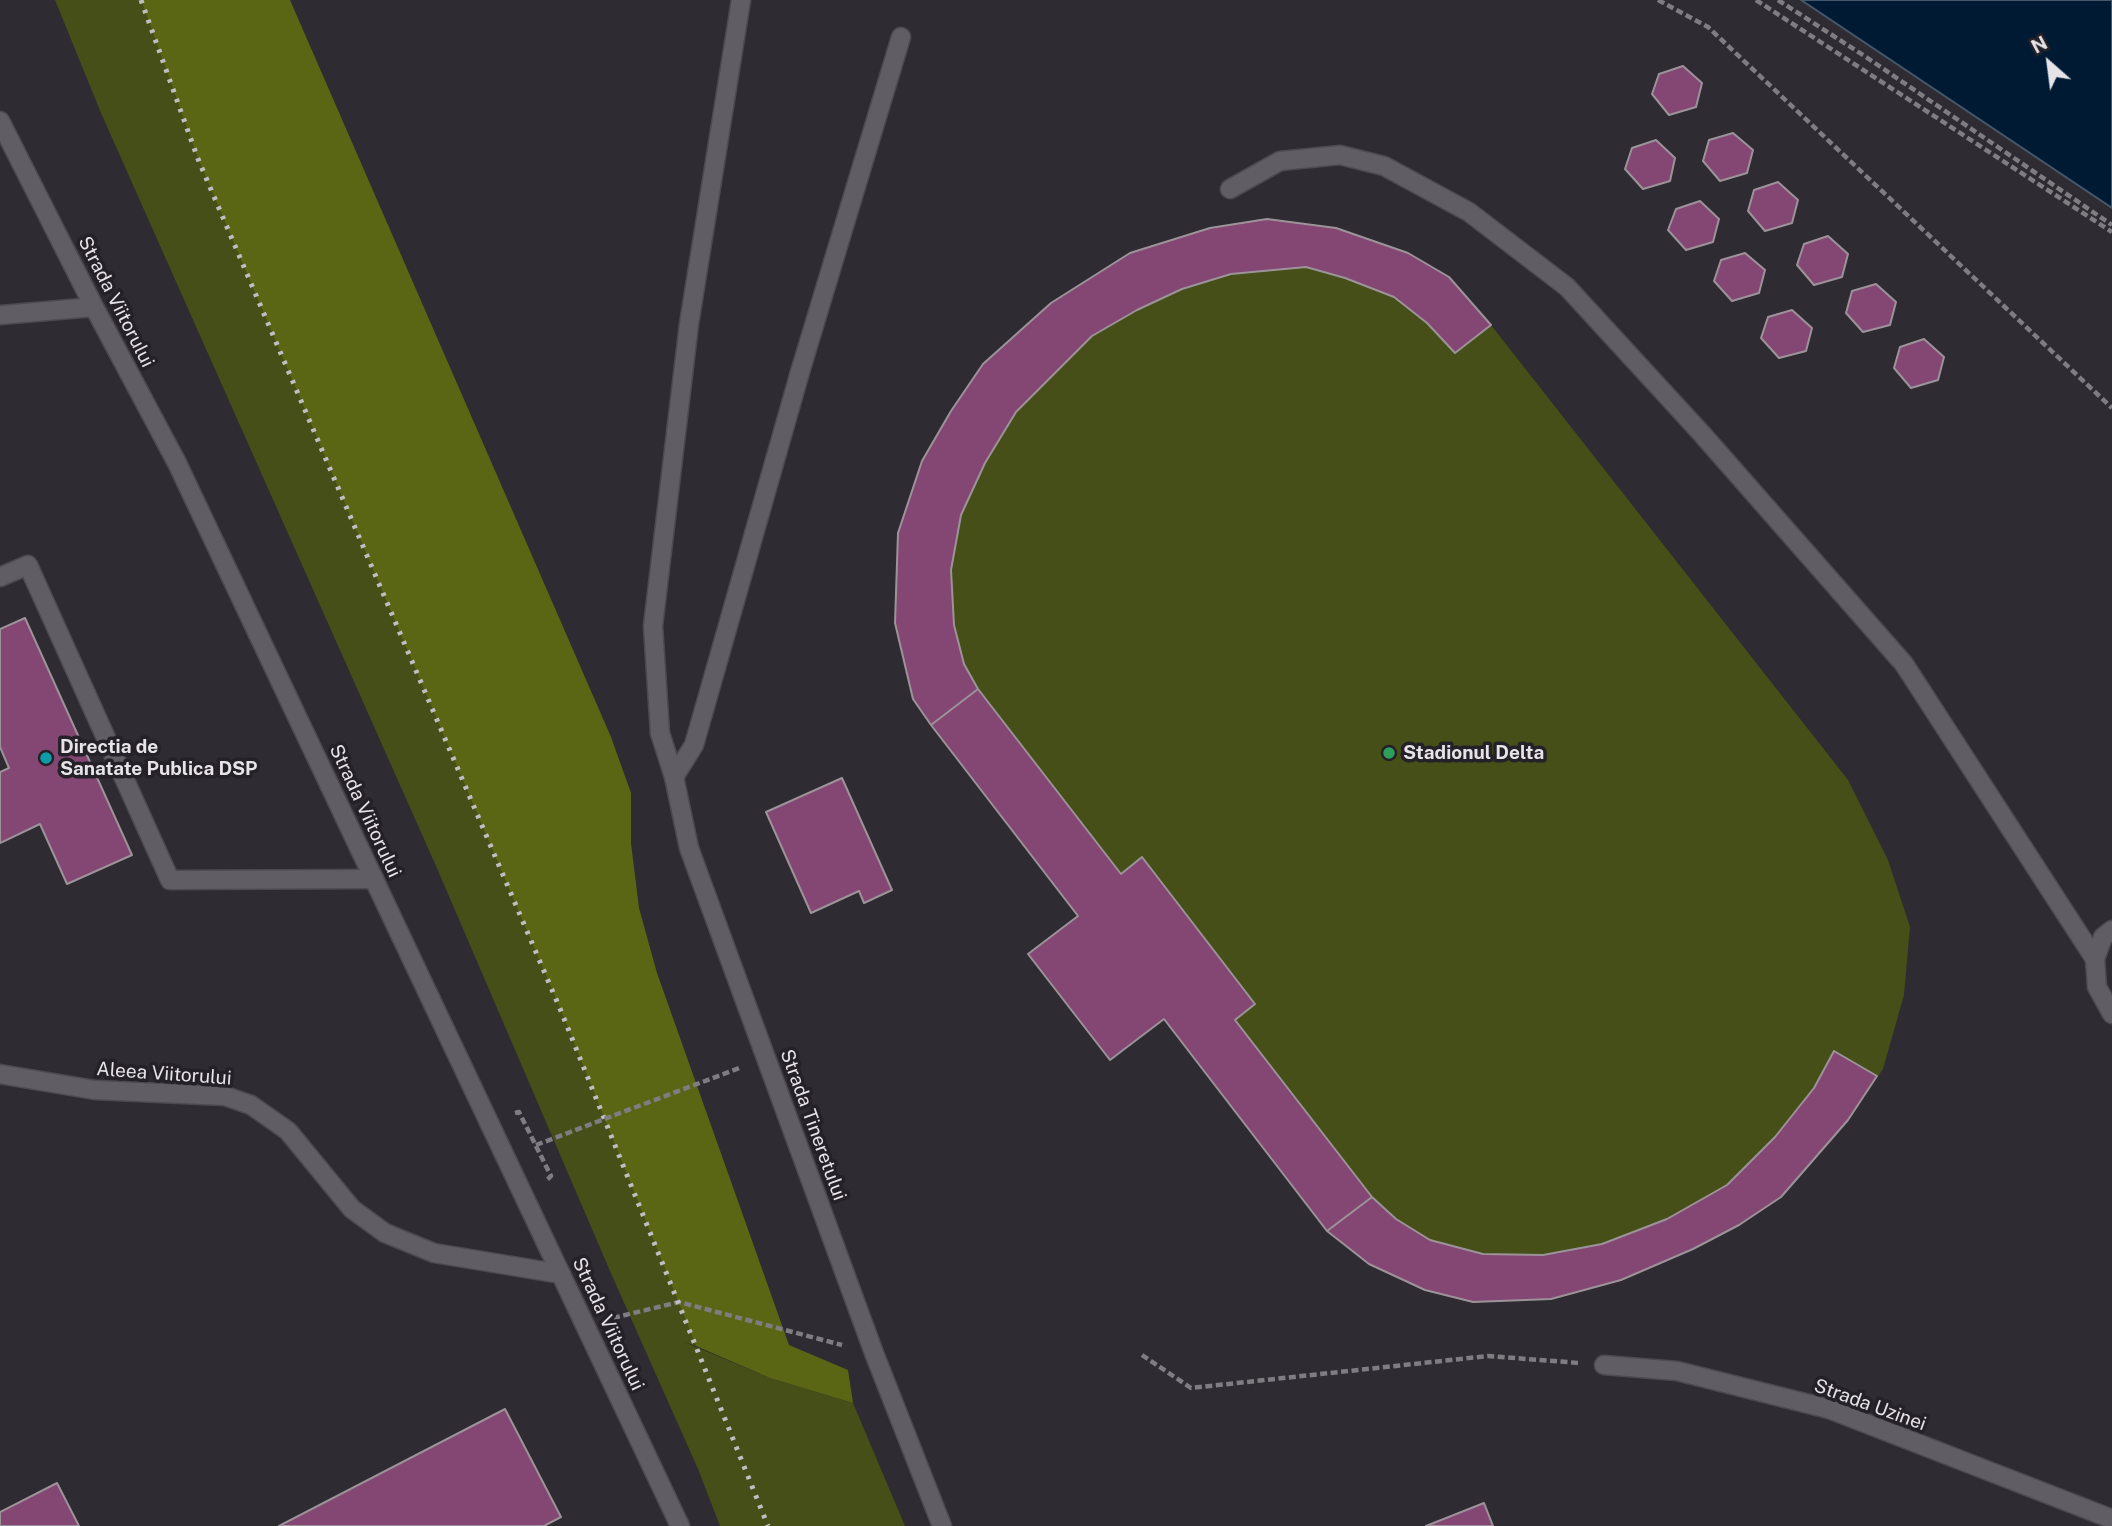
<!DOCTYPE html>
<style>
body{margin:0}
#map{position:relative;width:2112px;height:1526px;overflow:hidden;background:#2e2b32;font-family:"Public Sans",sans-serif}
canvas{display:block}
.north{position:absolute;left:2014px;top:28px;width:70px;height:70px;-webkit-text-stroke:5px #252128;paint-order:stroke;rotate:332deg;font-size:19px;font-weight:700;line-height:28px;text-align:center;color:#e7e4e9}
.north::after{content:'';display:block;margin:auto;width:24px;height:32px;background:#e7e4e9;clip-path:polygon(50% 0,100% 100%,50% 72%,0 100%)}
</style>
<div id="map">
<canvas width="2112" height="1526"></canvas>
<div class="north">N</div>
</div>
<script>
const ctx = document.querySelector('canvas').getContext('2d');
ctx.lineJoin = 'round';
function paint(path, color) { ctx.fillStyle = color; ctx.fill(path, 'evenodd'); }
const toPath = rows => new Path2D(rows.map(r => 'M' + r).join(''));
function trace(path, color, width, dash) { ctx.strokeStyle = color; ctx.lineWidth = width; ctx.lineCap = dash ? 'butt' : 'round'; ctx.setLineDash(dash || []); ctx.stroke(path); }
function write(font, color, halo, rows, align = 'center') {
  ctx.font = font + ' "Public Sans",sans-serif'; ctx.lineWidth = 7; ctx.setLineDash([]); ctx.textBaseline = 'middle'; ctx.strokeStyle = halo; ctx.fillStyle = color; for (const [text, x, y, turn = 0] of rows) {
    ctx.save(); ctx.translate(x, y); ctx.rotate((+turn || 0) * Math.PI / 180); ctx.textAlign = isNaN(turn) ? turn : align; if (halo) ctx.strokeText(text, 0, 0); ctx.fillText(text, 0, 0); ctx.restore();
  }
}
const green = toPath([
 [55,0,141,0,198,159,561,1011,696,1346,684,1342,770,1378,853,1403,905,1526,720,1526,698,1469,613,1278,436,866,101,113],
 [1267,219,1336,228,1408,253,1449,277,1491,325,1848,780,1888,860,1910,927,1904,995,1883,1069,1848,1120,1781,1197,1739,1225,1693,1249,1621,1280,1551,1299,1473,1302,1425,1290,1369,1264,1327,1231,1164,1020,1110,1060,1028,954,1078,916,913,699,895,623,898,533,922,461,951,411,1051,303,1130,253,1210,228]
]);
const forest = toPath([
 [141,0,290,0,611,737,631,793,631,843,639,908,657,973,789,1345,848,1370,853,1403,770,1378,696,1346,561,1011,198,159]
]);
const water = toPath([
 [1801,0,2112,0,2112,208,1801,0]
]);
const building = toPath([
 [1683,66,1702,83,1696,107,1669,115,1652,94,1659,74,1683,66],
 [1733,133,1753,150,1747,173,1720,181,1703,161,1709,140,1733,133],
 [1656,140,1675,158,1670,181,1643,189,1625,169,1632,148,1656,140],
 [1778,182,1798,200,1792,223,1765,231,1748,211,1754,190,1778,182],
 [1700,201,1719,219,1713,242,1686,250,1668,230,1676,209,1700,201],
 [1267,219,1336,228,1408,253,1449,277,1491,325,1455,353,1427,323,1394,297,1345,278,1306,267,1231,274,1182,289,1137,310,1092,336,1016,412,985,463,961,515,951,570,954,625,964,664,978,689,931,725,913,699,895,623,898,533,922,461,951,411,983,364,1051,303,1130,253,1210,228,1267,219],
 [1828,236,1848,254,1842,277,1814,285,1797,265,1804,244,1828,236],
 [1745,253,1765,270,1759,293,1732,301,1714,281,1721,260,1745,253],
 [1876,284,1896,302,1890,325,1863,332,1846,313,1852,291,1876,284],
 [1792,310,1812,328,1806,351,1779,358,1761,338,1768,317,1792,310],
 [1924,339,1944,357,1938,380,1911,388,1894,368,1900,347,1924,339],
 [25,618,132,855,67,884,40,824,0,843,0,772,9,768,0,747,0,629,25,618],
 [978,689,1121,874,1142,857,1255,1004,1235,1020,1372,1197,1327,1231,1164,1019,1110,1060,1028,954,1078,916,931,725,978,689],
 [842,778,892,890,864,903,859,891,811,913,766,812,842,778],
 [1834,1051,1877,1076,1848,1120,1781,1197,1739,1225,1693,1249,1621,1280,1551,1299,1473,1302,1425,1290,1369,1264,1327,1231,1372,1197,1396,1219,1430,1240,1483,1254,1543,1255,1602,1244,1667,1219,1727,1185,1775,1137,1814,1088,1834,1051],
 [505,1409,561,1517,544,1526,279,1526,505,1409],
 [57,1483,79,1526,0,1526,0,1512,57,1483],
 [1484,1503,1493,1526,1426,1526,1484,1503]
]);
const path = toPath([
 [1658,0,1708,27,2112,408],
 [1756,0,2112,232],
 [1778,0,1866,57,2112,225],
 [644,1104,742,1067],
 [515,1113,519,1112,551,1176,546,1181],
 [613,1318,679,1302,842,1345],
 [1142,1355,1191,1388,1488,1356,1579,1363]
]);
const service = toPath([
 [1230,189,1280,161,1340,155,1384,166,1469,212,1567,287,1702,434,1904,664,2095,959],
 [0,577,28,565,170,880,374,879],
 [660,733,653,626,689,324,741,0],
 [674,777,694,745,800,372,901,37]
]);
const minor = toPath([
 [0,121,94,307,177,463,680,1526],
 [0,315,94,307],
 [660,733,674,777,689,848,874,1353,942,1526],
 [2112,930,2103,937,2095,959,2097,987,2112,1014],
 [0,1074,95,1090,225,1096,251,1105,288,1131,352,1209,385,1233,434,1253,561,1274],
 [1604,1365,1677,1371,1829,1409,2112,1519]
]);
const rail = toPath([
 [141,0,198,159,561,1011,768,1526]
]);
const pathBridge = toPath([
 [536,1145,644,1104]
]);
const markers = [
 [1389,753,7,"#2e9e5b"],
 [46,758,7,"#0f9aa8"]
];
const streetNames = [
 ["Strada Viitorului",116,302,63],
 ["Strada Viitorului",365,811,65],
 ["Aleea Viitorului",164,1074,4],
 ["Strada Tineretului",813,1125,70],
 ["Strada Viitorului",608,1324,65],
 ["Strada Uzinei",1870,1405,20]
];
const poiNames = [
 ["Directia de",60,747],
 ["Sanatate Publica DSP",60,769],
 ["Stadionul Delta",1403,753]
];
paint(green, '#454f17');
paint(forest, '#5a6614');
paint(water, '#001a34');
trace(water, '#45576a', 2);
paint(building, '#844673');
trace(building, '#9c9399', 2);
trace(service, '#4d4950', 21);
trace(minor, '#4d4950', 21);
trace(path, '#7f7c82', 4.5, [7, 3.5]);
trace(service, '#615d65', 18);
trace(minor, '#615d65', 18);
trace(rail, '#c1bec3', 5, [3.5, 7]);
trace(pathBridge, '#7f7c82', 4.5, [7, 3.5]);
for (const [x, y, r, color] of markers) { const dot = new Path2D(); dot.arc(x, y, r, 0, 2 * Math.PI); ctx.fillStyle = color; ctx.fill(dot); trace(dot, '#252128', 2.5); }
write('19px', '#e7e4e9', '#252128', streetNames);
write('bold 19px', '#e7e4e9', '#252128', poiNames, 'left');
</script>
